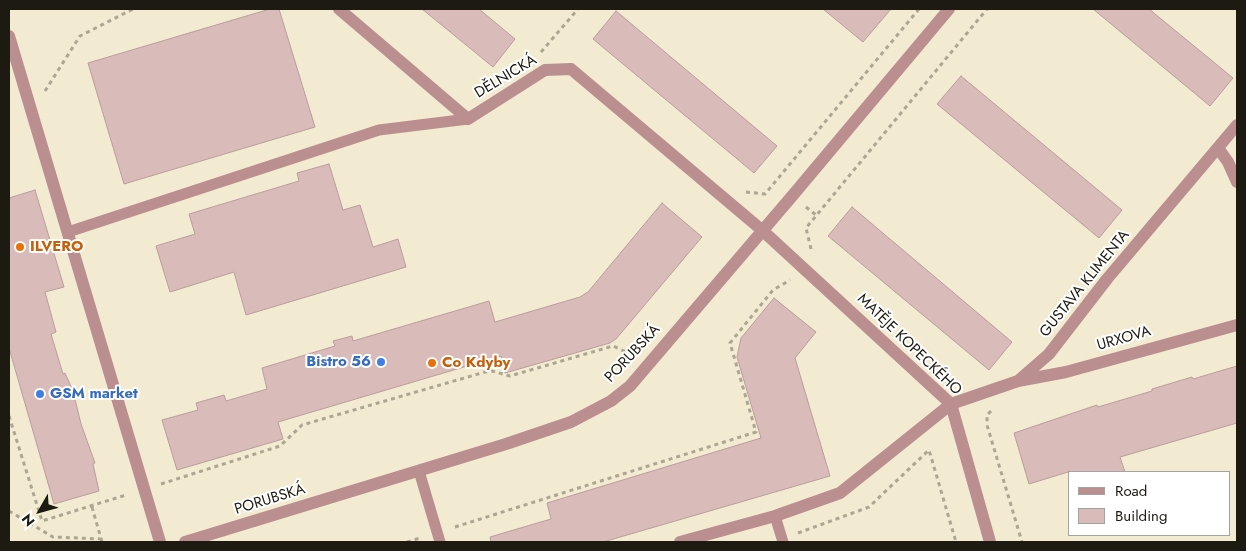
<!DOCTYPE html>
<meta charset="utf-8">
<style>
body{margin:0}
#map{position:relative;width:1246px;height:551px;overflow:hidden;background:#f2ead1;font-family:Jost,sans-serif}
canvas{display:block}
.frame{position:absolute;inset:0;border:10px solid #1c1a11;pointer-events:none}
.legend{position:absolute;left:1068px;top:471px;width:162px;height:65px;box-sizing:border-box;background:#fff;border:1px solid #a4a3a0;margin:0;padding:6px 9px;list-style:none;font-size:15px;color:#1c1a11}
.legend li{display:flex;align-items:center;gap:10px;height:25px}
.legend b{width:25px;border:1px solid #a4a3a0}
.north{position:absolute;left:15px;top:486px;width:50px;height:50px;-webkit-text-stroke:4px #fff;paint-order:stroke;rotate:232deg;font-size:14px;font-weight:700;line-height:20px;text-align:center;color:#1c1a11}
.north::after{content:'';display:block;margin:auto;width:18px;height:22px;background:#1c1a11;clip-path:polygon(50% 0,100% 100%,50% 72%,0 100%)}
</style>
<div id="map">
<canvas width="1246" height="551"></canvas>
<div class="frame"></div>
<ul class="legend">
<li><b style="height:6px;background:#bb8e90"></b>Road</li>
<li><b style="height:14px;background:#d9bbba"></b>Building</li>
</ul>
<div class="north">N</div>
</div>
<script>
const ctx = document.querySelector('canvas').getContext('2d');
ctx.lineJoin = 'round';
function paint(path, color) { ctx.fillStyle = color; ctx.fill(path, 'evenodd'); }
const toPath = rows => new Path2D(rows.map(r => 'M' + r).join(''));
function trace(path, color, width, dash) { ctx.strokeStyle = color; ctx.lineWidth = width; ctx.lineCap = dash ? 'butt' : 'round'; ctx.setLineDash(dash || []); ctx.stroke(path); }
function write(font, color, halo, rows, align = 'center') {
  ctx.font = font + ' Jost,sans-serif'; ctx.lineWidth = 4; ctx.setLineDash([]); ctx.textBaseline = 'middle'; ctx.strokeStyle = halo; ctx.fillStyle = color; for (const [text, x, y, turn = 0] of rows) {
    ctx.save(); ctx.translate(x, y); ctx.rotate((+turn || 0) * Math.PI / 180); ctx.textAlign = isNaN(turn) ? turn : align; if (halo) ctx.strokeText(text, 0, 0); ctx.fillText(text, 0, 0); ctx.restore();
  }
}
const building = toPath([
 [270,9,279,9,315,127,124,184,88,63,270,9],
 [422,9,479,9,515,39,493,67,422,9],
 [823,9,891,9,863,42,823,9],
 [1093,9,1149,9,1233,78,1210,106,1093,9],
 [616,11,777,146,754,173,593,39,616,11],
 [961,76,1122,210,1099,238,937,104,961,76],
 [329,164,343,210,360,205,373,247,398,239,406,267,246,315,234,272,170,292,156,246,195,234,189,214,299,181,297,173,329,164],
 [35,190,64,287,45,292,56,332,51,334,63,374,65,373,73,391,81,424,95,463,93,464,99,491,54,504,9,348,9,198,35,190],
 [662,203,702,237,616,339,610,343,505,373,501,356,278,422,283,439,177,470,162,420,198,410,196,403,224,395,226,401,267,389,262,368,335,346,333,341,352,336,353,341,489,301,495,322,580,297,588,292,662,203],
 [852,207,1012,342,989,370,828,236,852,207],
 [774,298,816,332,795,358,830,476,603,542,491,542,490,537,551,519,547,503,761,438,737,357,741,338,774,298],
 [1237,366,1237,423,1120,457,1125,472,1068,472,1029,484,1014,433,1097,405,1098,407,1152,391,1152,389,1192,377,1193,379,1237,366]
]);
const path = toPath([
 [541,52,578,9],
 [45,91,80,36,133,9],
 [746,192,765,194,919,9],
 [806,207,816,215],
 [811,249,806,228,987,9],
 [991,411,987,415,987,425,1022,542],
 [9,416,42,521,126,495],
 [161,484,280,446,302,425,485,372,492,371,510,376,613,346,624,351,634,352],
 [92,507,102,542],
 [9,511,53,537,101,539],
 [455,527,756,432,730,343,773,290,790,280],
 [798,533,869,507,929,450,956,542],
 [407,542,420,538]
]);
const service = toPath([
 [68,232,379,130,468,119],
 [419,471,440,542],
 [775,516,783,542]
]);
const minor = toPath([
 [339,9,468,119,545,70,571,69,763,231,951,404,990,542],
 [9,36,160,542],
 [1218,148,1228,162,1237,182],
 [1018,381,1066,372,1237,325],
 [185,542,506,444,571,422,611,401,630,386,793,195,949,9],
 [680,542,775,516,840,493,951,404,1018,381,1049,354,1107,279,1237,125]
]);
const markers = [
 [20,247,5,"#e8710a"],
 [381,362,5,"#3f7fe0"],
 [432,363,5,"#e8710a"],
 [40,394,5,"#3f7fe0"]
];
const streetNames = [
 ["DĚLNICKÁ",506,77,-31],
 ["GUSTAVA KLIMENTA",1085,284,-51],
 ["URXOVA",1124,339,-16],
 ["MATĚJE KOPECKÉHO",909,345,44],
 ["PORUBSKÁ",633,354,-47],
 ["PORUBSKÁ",270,500,-17]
];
const foodNames = [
 ["ILVERO",30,247],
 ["Co Kdyby",442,363]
];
const shopNames = [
 ["Bistro 56",371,362],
 ["GSM market",50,394,"left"]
];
paint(building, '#d9bbba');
trace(building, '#b99d9b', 1);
trace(path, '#aca692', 3, [4, 4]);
trace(service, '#bb8e90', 11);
trace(minor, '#bb8e90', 12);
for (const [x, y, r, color] of markers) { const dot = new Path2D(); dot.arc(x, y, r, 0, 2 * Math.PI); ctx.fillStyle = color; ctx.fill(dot); trace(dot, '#fff', 2); }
write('15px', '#1c1a11', '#fff', streetNames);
write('bold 15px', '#c56008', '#fff', foodNames, 'left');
write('bold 15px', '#366cbe', '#fff', shopNames, 'right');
</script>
